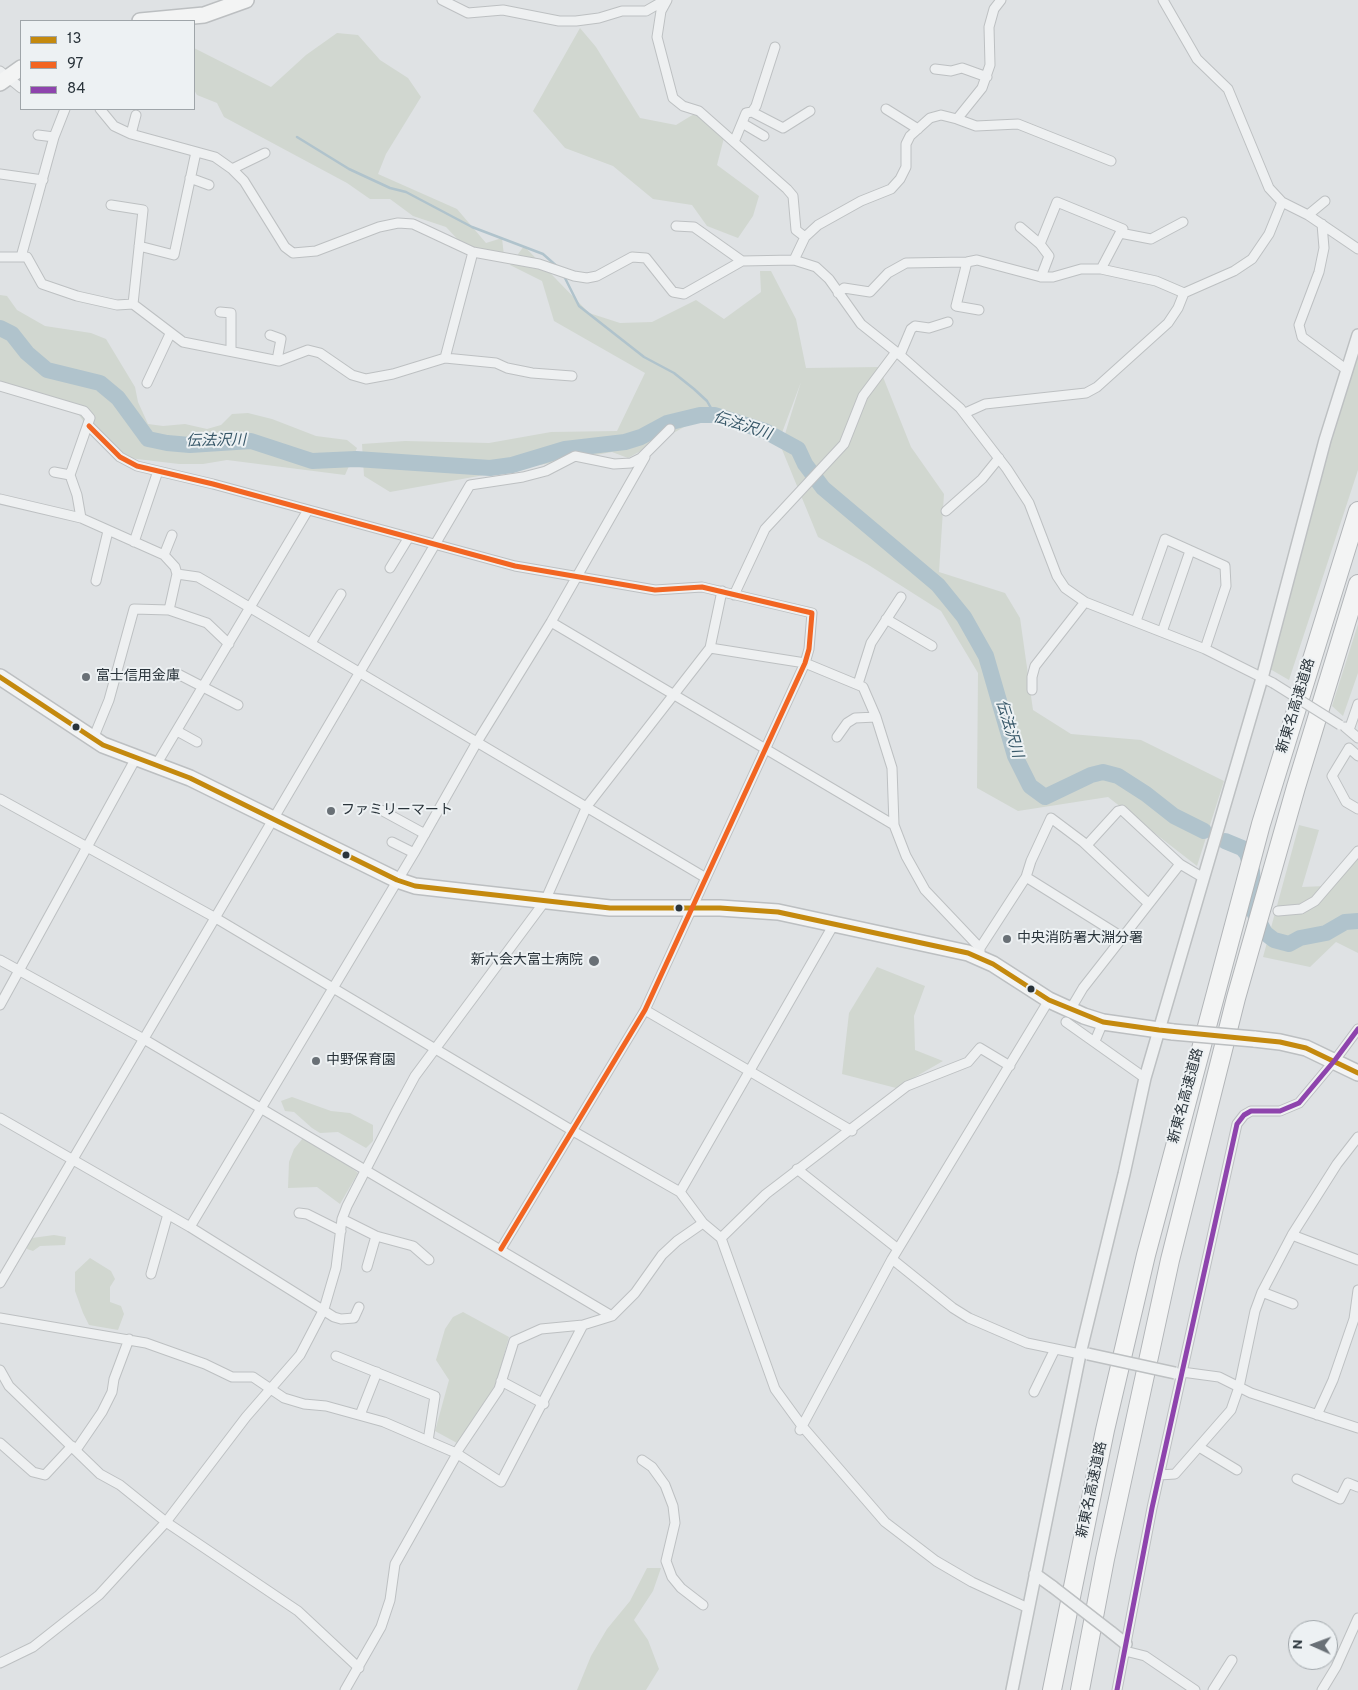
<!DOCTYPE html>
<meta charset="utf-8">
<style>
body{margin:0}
#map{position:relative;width:1358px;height:1690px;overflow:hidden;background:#dfe2e4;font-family:Overpass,sans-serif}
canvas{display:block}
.legend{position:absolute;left:20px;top:20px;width:175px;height:90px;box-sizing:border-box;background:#edf1f3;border:1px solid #9fa5a9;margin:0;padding:6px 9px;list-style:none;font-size:15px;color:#29333a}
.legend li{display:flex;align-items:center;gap:10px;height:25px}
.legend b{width:25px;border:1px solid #9fa5a9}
.north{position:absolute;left:1288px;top:1620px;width:50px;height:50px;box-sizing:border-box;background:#edf1f3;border:1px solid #9fa5a9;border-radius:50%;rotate:272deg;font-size:14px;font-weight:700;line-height:20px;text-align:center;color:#29333a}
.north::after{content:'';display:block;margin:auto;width:18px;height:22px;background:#697076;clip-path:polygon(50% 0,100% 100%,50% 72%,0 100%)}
</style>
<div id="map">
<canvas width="1358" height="1690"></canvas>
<ul class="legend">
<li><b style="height:6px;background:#c4890e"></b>13</li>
<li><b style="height:6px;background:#f26522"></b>97</li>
<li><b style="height:6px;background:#8e44ad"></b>84</li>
</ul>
<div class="north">N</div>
</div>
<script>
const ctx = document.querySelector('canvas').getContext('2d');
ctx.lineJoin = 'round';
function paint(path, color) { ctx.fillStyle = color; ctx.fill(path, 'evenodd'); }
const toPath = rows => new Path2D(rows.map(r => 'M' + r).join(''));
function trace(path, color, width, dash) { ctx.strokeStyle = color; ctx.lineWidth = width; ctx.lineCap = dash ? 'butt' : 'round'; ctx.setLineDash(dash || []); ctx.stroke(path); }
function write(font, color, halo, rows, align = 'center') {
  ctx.font = font + ' Overpass,"Noto Sans JP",sans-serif'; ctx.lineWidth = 4; ctx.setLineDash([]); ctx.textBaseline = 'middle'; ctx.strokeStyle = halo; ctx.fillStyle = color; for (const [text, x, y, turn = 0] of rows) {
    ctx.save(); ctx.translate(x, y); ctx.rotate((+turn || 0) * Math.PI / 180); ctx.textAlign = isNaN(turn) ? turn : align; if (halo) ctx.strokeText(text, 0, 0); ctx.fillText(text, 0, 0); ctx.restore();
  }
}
const green = toPath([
 [580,28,596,47,640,118,676,125,699,111,725,134,717,165,759,196,753,216,738,238,707,226,692,205,653,199,613,166,565,148,533,111],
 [337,33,358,35,380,60,408,78,421,97,386,154,378,174,457,209,486,243,502,238,504,256,461,243,446,227,413,216,390,199,370,199,347,183,224,117,217,103,197,95,194,90,194,48,271,87,306,55],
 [524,246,589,313,620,323,652,322,696,300,724,319,761,292,760,271,771,271,796,319,806,368,879,367,911,447,944,494,939,572,1005,593,1020,618,1033,710,1071,734,1141,740,1224,781,1197,866,1108,797,1018,811,977,788,978,673,941,611,867,564,818,537,781,447,801,382,780,438,713,411,628,458,612,452,390,492,364,476,362,444,405,441,489,443,551,432,617,431,645,373,554,321,542,281,510,265],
 [0,295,7,296,17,310,45,326,91,333,106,339,135,387,138,402,148,424,163,426,185,424,207,429,221,425,232,414,248,413,272,419,316,436,347,440,357,448,345,475,227,460,203,464,179,464,120,457,94,436,79,415,59,404,0,385],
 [1358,354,1358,470,1289,680,1270,669,1319,472],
 [1358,624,1358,673,1343,716,1332,706],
 [1299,825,1319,830,1302,887,1326,886,1358,852,1358,953,1336,942,1310,967,1263,957],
 [877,967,925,986,914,1016,915,1050,943,1061,896,1088,842,1074,849,1013],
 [292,1097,331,1111,350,1113,373,1125,373,1141,366,1148,338,1132,320,1133,312,1128,294,1112,285,1111,281,1101],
 [303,1138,329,1151,358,1173,340,1204,317,1187,288,1188,289,1162,294,1149],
 [54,1235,66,1237,65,1245,40,1246,33,1251,27,1249,27,1244,32,1238],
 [90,1258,111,1271,115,1279,110,1287,110,1302,121,1306,124,1314,118,1330,89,1325,83,1313,75,1291,75,1272],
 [463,1312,509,1337,495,1388,457,1443,435,1431,449,1380,436,1360,445,1329,453,1317],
 [647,1568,661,1568,653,1591,634,1620,648,1640,659,1669,646,1690,577,1690,591,1656,607,1629,630,1601]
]);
const stream = toPath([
 [297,137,349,169,390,188,406,192,472,227,543,254,560,269],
 [564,276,579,306,644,357,674,373,694,389,707,401,715,415]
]);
const river = toPath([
 [0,328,12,334,27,353,47,370,100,383,118,398,148,439,167,443,190,445,251,441,312,461,356,459,490,468,512,465,565,449,625,442,641,437,667,423,700,415,715,415,765,431,798,449,805,464,823,488,938,585,964,617,986,656,1015,756,1030,786,1045,797,1091,775,1103,772,1118,776,1146,794,1174,816,1204,831],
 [1225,841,1242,848,1247,854,1252,871,1254,912,1265,933,1274,940,1289,944,1300,938,1326,933,1345,922,1358,921]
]);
const minor = toPath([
 [442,0,468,13,503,10,559,21,576,21,599,18,622,11,646,11,665,0],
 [667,0,661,11,657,37,673,98,683,106,699,111,787,189,793,196,796,230,805,237],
 [1163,0,1197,59,1228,89,1269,188,1282,202,1308,215,1358,249],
 [935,69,951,71,962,68,987,77],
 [0,71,21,88],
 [100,109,114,126,131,134,215,157,232,169,244,181,285,247,293,253,316,251,379,227,398,223,413,224,473,252,539,264,574,276,587,278,597,276,632,257,646,258,673,292,684,294,742,261,794,260,816,267,829,279,861,324,900,355,960,408,1007,469,1029,503,1057,576,1065,588,1085,602,1205,649,1273,683],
 [886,109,918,129],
 [752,112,783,128,810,111],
 [957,119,976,126,1018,124,1111,161],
 [742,123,764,136],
 [131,134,136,115],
 [38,135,54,137],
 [734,142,746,113,752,112,756,106,775,47],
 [232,169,265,153],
 [0,174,43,180],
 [190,178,209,185],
 [111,205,143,210,133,304],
 [1308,215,1325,201],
 [1322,224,1324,248,1319,272,1299,325,1302,337,1347,370],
 [676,226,694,227,742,261],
 [1020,227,1040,244],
 [139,246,174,255,196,152],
 [0,257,27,257,42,284,77,296,117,305,133,304,183,342,279,361,308,350,320,353,352,375,366,379,393,374,445,358,473,252],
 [21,257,54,137,65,109],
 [794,260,805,237,818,225,861,201,891,189,900,179,906,167,906,144,910,136,930,118,941,115,957,119,982,88,990,65,989,27,994,9,1001,0],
 [967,262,956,306,979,310],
 [1101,269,1120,233],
 [1041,277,1049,256,1040,244,1057,202,1123,229,1120,233,1151,239,1183,222],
 [838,293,844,288,870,292,888,273,906,263,967,262,977,260,1041,277,1053,277,1081,269,1101,269,1156,281,1184,293],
 [220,312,231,313,231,351],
 [270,335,281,339,277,360],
 [900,355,911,329,915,326,929,328,948,322],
 [445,358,496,363,507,368,532,373,572,376],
 [147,383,170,334],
 [0,386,84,411,90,418,70,475,77,495,81,518],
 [965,413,985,404,1086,393,1097,387,1168,323,1178,308,1184,293,1234,271,1252,259,1269,234,1282,202],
 [89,426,120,457,137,466,213,484,515,566,655,590,702,587,812,613,809,649,805,663,645,1010,501,1249],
 [54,472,70,475],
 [0,499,81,518,164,555,175,567,177,574,198,577,217,588,706,878],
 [946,511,982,479,999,458],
 [134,542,158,471],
 [164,555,172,535],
 [390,568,409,537],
 [96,581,108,531],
 [734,595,765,529,844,444,863,396,896,352],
 [169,610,177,574],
 [886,619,932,646],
 [1136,621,1165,539,1225,566,1226,586,1205,649],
 [551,622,894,825],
 [1162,632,1190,551],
 [311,643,341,594],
 [710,648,805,663,863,687,876,717,892,768,894,825,906,856,925,890,980,948,980,958],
 [176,673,238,705],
 [858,684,871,643,901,597],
 [1032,690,1032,677,1035,666,1085,602],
 [1345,727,1358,738],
 [1349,730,1358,704],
 [177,731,197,742],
 [837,737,847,723,855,718,876,717],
 [93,739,109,700,134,609,169,610,207,623,229,644],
 [1358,756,1349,748,1332,776,1346,802,1358,809],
 [156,765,308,510],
 [0,799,214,917,573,1131,680,1192,703,1223,721,1238,775,1389,802,1426,885,1522,936,1561,972,1582,1028,1608],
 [381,810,425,834],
 [392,842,414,853],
 [1087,845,1118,811,1122,810,1180,864,1202,877],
 [1278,911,1301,909,1315,901,1358,851],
 [1122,937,1026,877,1031,861,1051,818,1083,842,1148,903],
 [980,948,1026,877],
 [0,960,142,1038,612,1316],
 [0,1005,136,758],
 [645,1010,852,1131],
 [1070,1010,1083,988,1180,864],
 [1066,1022,1145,1078],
 [1095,1041,1103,1022],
 [0,1118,190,1227,334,1317,341,1319,354,1318,359,1307],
 [797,1169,898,1249],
 [680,1192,834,924],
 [299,1213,307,1214,341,1231],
 [342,1219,376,1236,413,1246,429,1260],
 [190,1227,414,853,477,742,551,622,645,457],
 [1292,1235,1358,1260],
 [721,1238,766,1194,907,1086,968,1062,980,1048,1010,1066],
 [892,1259,953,1308,969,1318,1027,1343,1080,1354],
 [367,1267,376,1236],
 [151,1274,168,1214],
 [0,1283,470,485,523,477,546,471,575,456,614,464,631,463,641,458,670,429],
 [1262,1292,1293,1304],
 [0,1318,146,1343,205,1364,232,1377,253,1377,284,1398,304,1404,326,1406,384,1422,456,1453,501,1482,583,1325],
 [336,1356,435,1396,428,1441],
 [0,1370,9,1386,100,1474,120,1485,166,1522,298,1611,359,1668],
 [1182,1372,1219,1377,1251,1393,1358,1428],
 [501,1381,544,1404],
 [1034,1392,1055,1349],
 [360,1415,377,1372],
 [1317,1415,1333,1380,1354,1319,1358,1290],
 [800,1430,892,1259,1049,1000],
 [0,1443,33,1472,45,1475,72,1446],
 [1199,1447,1237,1470],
 [76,1450,102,1412,112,1392,114,1379,129,1339],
 [456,1453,499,1389,514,1341,541,1329,583,1325,612,1316,635,1293,662,1255,677,1241,703,1223],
 [642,1460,652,1467,665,1485,673,1506,675,1523,666,1561,672,1577,681,1588,703,1605],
 [1159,1475,1175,1474,1231,1410,1239,1387,1255,1311,1262,1292,1292,1235,1337,1164,1358,1137],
 [1297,1479,1340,1499,1348,1483,1358,1487],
 [1125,1651,1145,1656,1195,1690],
 [0,1663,33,1647,99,1595,166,1522,246,1417,300,1355,324,1309,336,1268,342,1219,347,1206,395,1113,415,1076,545,901,587,806,710,648,722,591],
 [345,1690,381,1627,390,1600,395,1564,457,1454],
 [1117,1690,1152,1508,1237,1124,1244,1115,1251,1111,1280,1111,1299,1103,1335,1060,1358,1029],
 [1213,1690,1232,1660],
 [1322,1690,1336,1667,1358,1618]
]);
const tertiary = toPath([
 [1035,1574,1053,1587],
 [1111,1632,1126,1644],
 [1012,1690,1080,1354,1124,1174,1145,1078,1262,678,1325,440,1358,335]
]);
const primary = toPath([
 [140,21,204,15,246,0],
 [0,83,21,68],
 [0,677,103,745,190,778,397,880,415,886,610,908,720,908,778,912,968,953,993,964,1049,1000,1084,1016,1103,1022,1173,1032],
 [1254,1039,1280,1042,1306,1048,1358,1073]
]);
const motorway = toPath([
 [1052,1690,1105,1430,1146,1255,1261,824,1358,511],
 [1080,1690,1105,1559,1170,1260,1236,998,1296,787,1358,584]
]);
const minorBridge = toPath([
 [1273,683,1340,725]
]);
const tertiaryBridge = toPath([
 [1088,1354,1175,1373],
 [1053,1587,1111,1632]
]);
const primaryBridge = toPath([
 [1173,1032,1254,1039]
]);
const bus1 = toPath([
 [0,677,103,745,190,778,397,880,415,886,610,908,720,908,778,912,968,953,993,964,1049,1000,1103,1022,1159,1030,1280,1042,1306,1048,1358,1073]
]);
const bus2 = toPath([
 [89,426,120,457,137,466,213,484,515,566,655,590,702,587,812,613,809,649,805,663,645,1010,501,1249]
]);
const bus3 = toPath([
 [1117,1690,1152,1508,1237,1124,1244,1115,1251,1111,1280,1111,1299,1103,1335,1060,1358,1029]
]);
const markers = [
 [86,677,5,"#697076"],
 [76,727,4.5,"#29333a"],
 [331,811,5,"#697076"],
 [346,855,4.5,"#29333a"],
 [679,908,4.5,"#29333a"],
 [1007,939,5,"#697076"],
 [594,961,6,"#697076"],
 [1031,989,4.5,"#29333a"],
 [316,1061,5,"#697076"]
];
const poiNames = [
 ["富士信用金庫",96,677],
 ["ファミリーマート",341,811],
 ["中央消防署大淵分署",1017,939],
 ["新六会大富士病院",583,961,"right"],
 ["中野保育園",326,1061]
];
const streetNames = [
 ["新東名高速道路",1297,706,-73],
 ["新東名高速道路",1187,1096,-75],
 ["新東名高速道路",1093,1490,-78]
];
const waterNames = [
 ["伝法沢川",742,427,18],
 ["伝法沢川",216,442,-1],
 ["伝法沢川",1008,729,73]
];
paint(green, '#d1d7d0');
trace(stream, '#b0c3cc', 2.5);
trace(river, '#b0c3cc', 16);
trace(minor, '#bdc0c2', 11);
trace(tertiary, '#bdc0c2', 14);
trace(primary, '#bcbfc1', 18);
trace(motorway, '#b2b5b8', 20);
trace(minor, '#eef0f1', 9);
trace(tertiary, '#eef0f1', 11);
trace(primary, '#f3f4f4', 15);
trace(motorway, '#f3f4f4', 18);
trace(minorBridge, '#bdc0c2', 11, []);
trace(tertiaryBridge, '#bdc0c2', 14, []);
trace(primaryBridge, '#bcbfc1', 18, []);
trace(minorBridge, '#eef0f1', 9);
trace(tertiaryBridge, '#eef0f1', 11);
trace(primaryBridge, '#f3f4f4', 15);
trace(bus1, '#c4890e', 5);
trace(bus2, '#f26522', 5);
trace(bus3, '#8e44ad', 5);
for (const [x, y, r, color] of markers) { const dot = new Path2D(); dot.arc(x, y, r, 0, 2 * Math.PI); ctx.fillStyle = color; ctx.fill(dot); trace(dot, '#edf1f3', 2); }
write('14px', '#29333a', '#edf1f3', poiNames, 'left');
write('14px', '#29333a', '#edf1f3', streetNames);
write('italic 15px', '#385869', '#edf1f3', waterNames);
</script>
